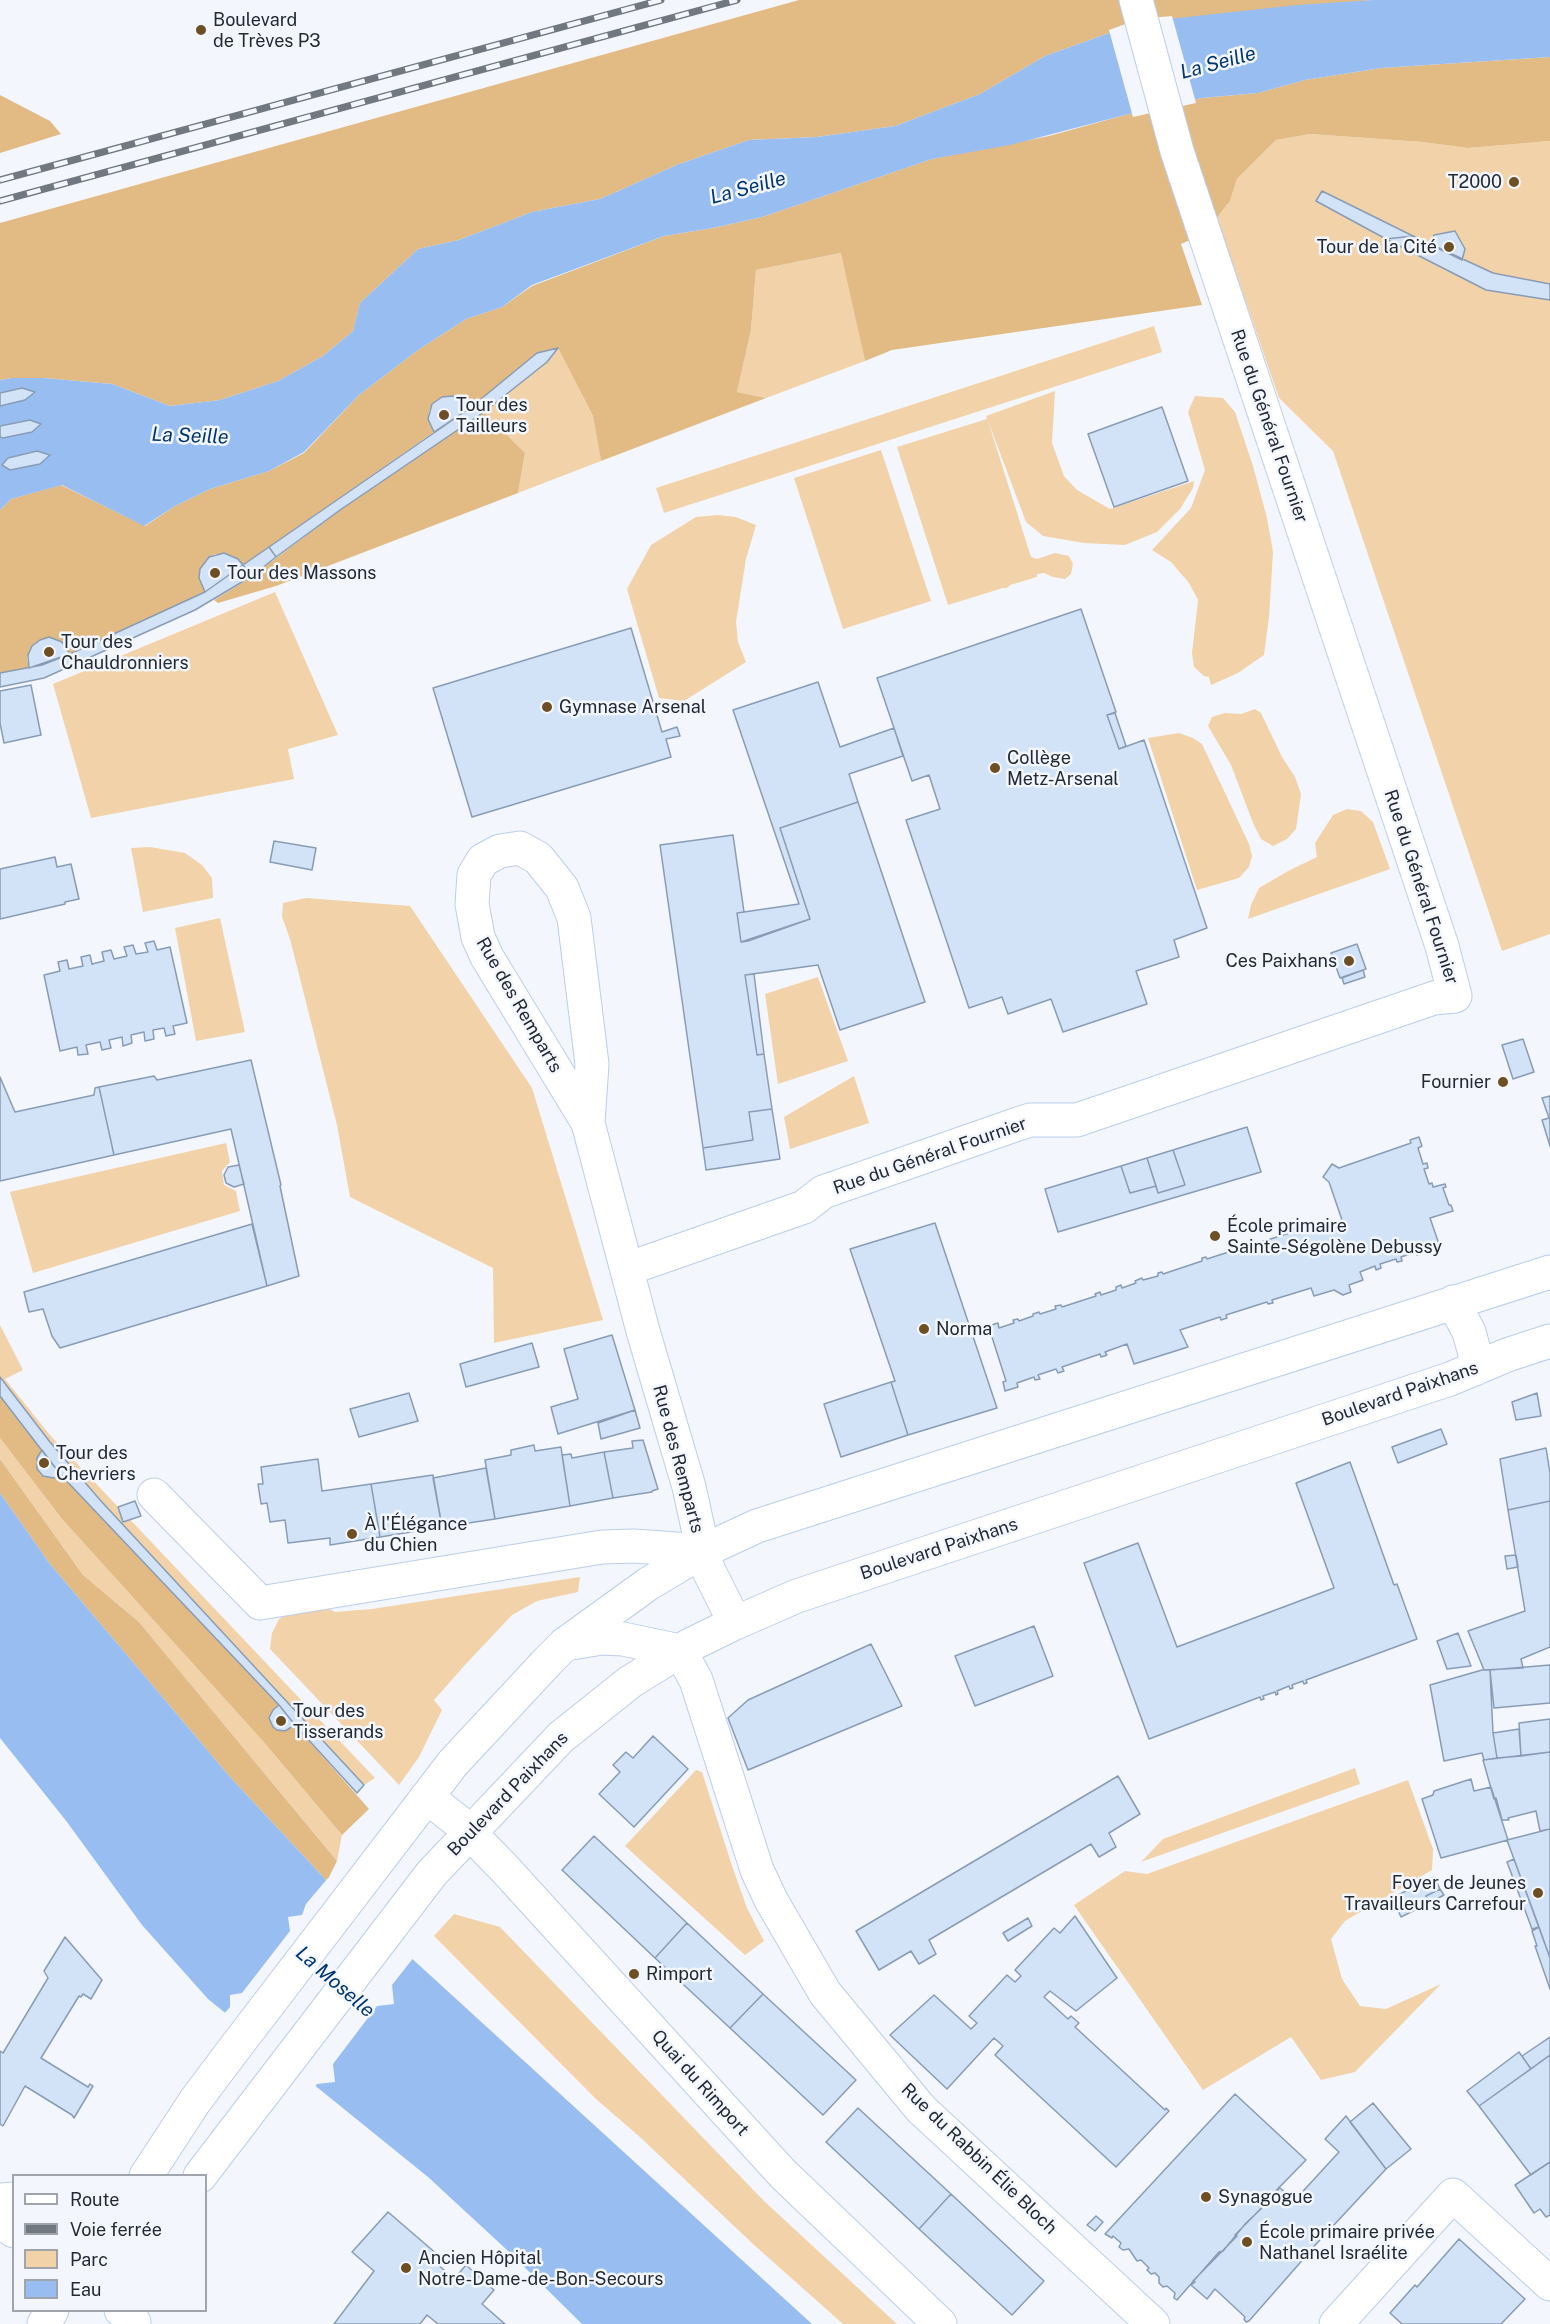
<!DOCTYPE html>
<meta charset="utf-8">
<style>
body{margin:0}
#map{position:relative;width:1550px;height:2324px;overflow:hidden;background:#f3f7fd;font-family:"Public Sans",sans-serif}
canvas{display:block}
.legend{position:absolute;left:12px;top:2174px;width:195px;height:138px;box-sizing:border-box;background:#f3f7fd;border:2px solid #a0a5ad;margin:0;padding:8px 10px;list-style:none;font-size:18px;color:#232a34}
.legend li{display:flex;align-items:center;gap:12px;height:30px}
.legend b{width:30px;border:2px solid #a0a5ad}
</style>
<div id="map">
<canvas width="1550" height="2324"></canvas>
<ul class="legend">
<li><b style="height:8px;background:#fff"></b>Route</li>
<li><b style="height:8px;background:#727880"></b>Voie ferrée</li>
<li><b style="height:16px;background:#f2d2a9"></b>Parc</li>
<li><b style="height:16px;background:#98bef1"></b>Eau</li>
</ul>
</div>
<script>
const ctx = document.querySelector('canvas').getContext('2d');
ctx.lineJoin = 'round';
function paint(path, color) { ctx.fillStyle = color; ctx.fill(path, 'evenodd'); }
const toPath = rows => new Path2D(rows.map(r => 'M' + r).join(''));
function trace(path, color, width, dash) { ctx.strokeStyle = color; ctx.lineWidth = width; ctx.lineCap = dash ? 'butt' : 'round'; ctx.setLineDash(dash || []); ctx.stroke(path); }
function write(font, color, halo, rows, align = 'center') {
  ctx.font = font + ' "Public Sans",sans-serif'; ctx.lineWidth = 5; ctx.setLineDash([]); ctx.textBaseline = 'middle'; ctx.strokeStyle = halo; ctx.fillStyle = color; for (const [text, x, y, turn = 0] of rows) {
    ctx.save(); ctx.translate(x, y); ctx.rotate((+turn || 0) * Math.PI / 180); ctx.textAlign = isNaN(turn) ? turn : align; if (halo) ctx.strokeText(text, 0, 0); ctx.fillText(text, 0, 0); ctx.restore();
  }
}
const green = toPath([
 [1310,134,1422,142,1468,148,1550,141,1550,284,1493,273,1462,260,1465,249,1455,231,1434,235,1429,244,1413,236,1387,240,1486,290,1550,300,1550,934,1502,951,1333,451,1279,398,1222,233,1204,234,1230,201,1237,179,1276,140],
 [842,253,865,361,766,398,737,392,751,330,756,270],
 [1154,326,1162,352,664,513,656,488],
 [558,348,593,416,601,461,518,493,525,453,484,412,547,362],
 [1055,391,1052,443,1064,476,1077,490,1110,509,1194,481,1193,488,1180,509,1157,532,1125,545,1084,543,1043,536,1026,522,988,421,1031,557,1037,559,1055,553,1069,556,1073,564,1071,574,1065,579,1053,577,1044,573,1037,574,1037,577,1010,585,1007,588,1003,588,948,605,897,447,987,419,986,416],
 [1195,396,1223,398,1235,412,1253,466,1267,518,1273,552,1269,617,1264,655,1238,673,1211,685,1209,677,1204,676,1194,667,1192,653,1198,600,1189,583,1171,562,1152,550,1191,508,1205,470,1188,412],
 [881,450,931,601,843,629,794,478],
 [718,515,736,517,756,525,746,559,736,622,738,642,746,662,684,701,659,698,627,589,651,545,696,517],
 [275,592,338,735,288,749,294,779,91,818,53,684],
 [1255,709,1261,713,1282,757,1295,777,1301,794,1296,829,1287,839,1273,846,1261,839,1253,823,1231,765,1208,726,1212,717,1225,713,1241,714],
 [1179,733,1193,738,1202,744,1249,844,1252,856,1249,867,1239,878,1197,890,1148,738],
 [1347,809,1361,811,1373,822,1390,869,1248,919,1251,905,1259,888,1288,871,1317,857,1315,843,1333,815],
 [150,847,185,853,202,865,212,878,213,898,143,912,131,848],
 [306,898,410,906,532,1088,603,1320,494,1343,493,1268,350,1197,337,1125,290,939,282,917,283,903],
 [220,918,245,1032,196,1041,175,928],
 [818,977,848,1061,778,1084,765,994],
 [854,1076,869,1123,790,1149,784,1117],
 [226,1143,230,1162,222,1171,224,1185,236,1191,240,1211,33,1273,10,1192],
 [0,1325,23,1370,5,1379,49,1434,375,1778,364,1785,101,1501,50,1442,0,1377],
 [0,1438,62,1519,262,1740,342,1835,337,1861,139,1622,83,1575,0,1459],
 [580,1577,578,1592,537,1601,512,1615,465,1665,434,1700,442,1710,419,1757,399,1785,270,1649,272,1633,279,1619,288,1612,323,1605,335,1612,372,1609],
 [1355,1768,1360,1784,1141,1862,1163,1839],
 [696,1770,702,1772,732,1866,747,1908,764,1941,745,1955,625,1846],
 [1408,1780,1433,1849,1432,1870,1345,1921,1331,1939,1342,1979,1360,2006,1386,2009,1441,1984,1355,2072,1321,2080,1291,2037,1203,2090,1074,1905,1125,1871,1147,1874],
 [454,1914,500,1927,764,2201,897,2324,843,2324,753,2244,641,2138,596,2099,434,1936]
]);
const forest = toPath([
 [799,0,1373,0,1140,22,1045,56,980,94,895,126,817,137,749,140,679,164,600,199,532,212,459,240,418,249,360,303,353,331,323,356,278,381,220,400,170,406,112,384,44,378,12,378,0,380,0,223],
 [1550,57,1550,141,1468,148,1422,142,1310,134,1276,140,1237,179,1230,201,1204,234,1181,244,1202,305,892,350,865,361,841,253,756,270,751,330,737,392,766,398,601,461,593,416,558,348,537,353,470,408,460,398,452,396,438,399,429,411,428,419,434,432,243,565,231,555,215,554,209,557,200,569,199,577,205,592,70,654,62,642,58,640,49,637,40,640,30,650,27,658,29,668,0,673,0,510,11,499,61,485,145,526,175,506,210,489,269,471,304,453,359,395,418,350,466,319,502,307,532,286,664,236,713,228,762,217,932,159,1049,136,1125,115,1202,98,1258,93,1305,80,1381,68],
 [0,95,50,121,61,134,0,153],
 [484,412,525,453,518,493,276,586,218,603,214,600,247,580,340,510],
 [0,1396,42,1450,36,1462,40,1474,54,1478,60,1474,279,1705,273,1710,269,1718,273,1727,277,1730,285,1731,295,1725,369,1809,342,1835,262,1740,62,1519,0,1438],
 [0,1459,83,1575,139,1622,337,1861,327,1881,230,1777,50,1564,0,1493]
]);
const water = toPath([
 [1373,0,1550,0,1550,57,1381,68,1305,80,1258,93,1202,98,1125,115,1010,145,932,159,762,217,713,228,664,236,532,285,502,307,466,319,418,350,359,395,304,452,269,471,210,489,175,506,144,526,62,485,11,499,0,510,0,380,12,378,44,378,112,384,170,406,220,400,278,381,323,356,353,331,360,303,418,249,459,240,532,212,600,199,679,164,749,140,817,137,895,126,980,94,1045,56,1140,22,1298,5],
 [0,1493,50,1564,230,1777,327,1881,812,2324,582,2324,507,2250,428,2177,208,1999,142,1925,67,1822,0,1738]
]);
const pier = toPath([
 [1172,16,1196,103,1133,117,1109,30,1139,19],
 [328,1878,414,1957,392,1985,394,2004,377,2006,333,2064,335,2082,317,2084,314,2088,223,2015,230,2007,230,1995,242,1993,290,1931,288,1917,302,1915,306,1904]
]);
const building = toPath([
 [1322,191,1413,236,1386,239,1316,201,1322,191],
 [1455,231,1465,249,1462,260,1429,244,1434,235,1455,231],
 [1413,236,1493,273,1550,284,1550,300,1486,290,1386,239,1413,236],
 [558,348,547,362,484,412,340,510,276,557,269,547,470,408,537,353,558,348],
 [22,388,35,392,25,400,0,406,0,393,22,388],
 [452,396,460,398,470,408,434,432,428,419,432,404,442,397,452,396],
 [1162,407,1188,481,1114,507,1088,434,1162,407],
 [30,420,41,424,32,432,3,438,0,437,0,426,30,420],
 [37,451,50,455,40,464,10,470,2,465,8,458,37,451],
 [269,547,276,557,252,576,243,565,269,547],
 [224,553,238,559,243,565,205,592,199,578,200,569,209,557,224,553],
 [243,565,252,576,195,610,44,678,0,687,0,673,42,665,70,654,205,592,243,565],
 [1081,609,1116,712,1107,715,1119,749,1144,740,1207,928,1174,940,1179,957,1136,971,1147,1004,1063,1032,1051,999,1008,1014,1002,997,969,1008,906,820,940,809,929,775,912,781,877,678,1081,609],
 [631,628,662,732,677,727,680,736,666,739,671,757,472,817,433,688,631,628],
 [49,637,62,642,70,654,29,668,28,655,32,646,40,640,49,637],
 [818,682,840,747,894,728,903,756,849,774,858,802,780,828,810,919,741,942,737,913,799,904,733,710,818,682],
 [31,685,41,735,4,743,0,723,0,691,31,685],
 [1115,713,1126,746,1119,749,1107,715,1115,713],
 [858,802,925,1002,840,1030,818,965,745,975,757,1055,764,1054,772,1109,749,1112,753,1140,703,1148,660,845,733,835,744,912,737,913,741,942,748,941,810,919,780,828,858,802],
 [274,841,316,848,312,870,270,862,274,841],
 [55,857,57,867,71,864,79,899,65,902,65,904,0,919,0,869,55,857],
 [154,941,157,950,170,947,187,1023,173,1026,175,1034,166,1036,164,1028,153,1030,154,1039,145,1041,144,1032,131,1035,132,1043,123,1046,122,1037,109,1040,111,1048,102,1050,100,1042,86,1045,88,1054,78,1055,77,1047,60,1051,44,975,60,971,58,962,67,960,69,969,83,966,81,957,90,955,92,964,104,961,102,952,111,950,114,959,127,956,124,947,133,945,136,954,148,952,145,943,154,941],
 [1357,944,1366,969,1340,978,1331,953,1357,944],
 [1363,970,1365,977,1344,984,1342,978,1363,970],
 [754,974,764,1054,757,1055,745,975,754,974],
 [1523,1039,1534,1072,1513,1079,1502,1045,1523,1039],
 [251,1060,281,1185,280,1186,299,1276,267,1286,231,1129,114,1155,99,1087,154,1076,157,1080,251,1060],
 [0,1077,15,1112,94,1095,95,1088,99,1087,114,1155,0,1181,0,1077],
 [1550,1096,1550,1146,1542,1120,1549,1118,1542,1098,1550,1096],
 [772,1109,780,1159,706,1170,703,1148,753,1140,749,1112,772,1109],
 [1247,1127,1261,1172,1058,1232,1045,1189,1121,1166,1130,1193,1156,1186,1158,1193,1185,1185,1173,1150,1247,1127],
 [1419,1137,1422,1146,1418,1148,1423,1164,1427,1163,1428,1168,1424,1169,1429,1184,1432,1183,1433,1187,1445,1184,1446,1187,1443,1188,1449,1205,1451,1205,1453,1211,1430,1218,1439,1244,1422,1250,1423,1253,1417,1255,1416,1252,1401,1257,1402,1261,1397,1262,1396,1259,1380,1264,1381,1268,1376,1270,1375,1266,1360,1272,1363,1280,1349,1285,1351,1292,1343,1295,1334,1290,1314,1296,1311,1288,1272,1300,1273,1303,1268,1304,1267,1302,1226,1315,1227,1318,1221,1320,1220,1317,1180,1330,1188,1347,1134,1364,1127,1344,1105,1352,1107,1355,1101,1357,1100,1354,1062,1367,1064,1371,1058,1373,1056,1369,1038,1375,1040,1379,1035,1380,1034,1377,1017,1383,1018,1387,1005,1391,1003,1382,1006,1381,991,1334,988,1335,985,1327,998,1323,999,1328,1014,1323,1013,1320,1018,1319,1019,1321,1033,1316,1033,1314,1039,1312,1040,1314,1056,1309,1055,1306,1061,1305,1062,1307,1096,1296,1095,1294,1100,1292,1101,1295,1116,1290,1116,1287,1121,1285,1122,1288,1136,1283,1135,1281,1142,1278,1143,1280,1158,1276,1158,1273,1162,1272,1163,1274,1202,1261,1202,1258,1206,1257,1207,1259,1247,1246,1246,1244,1250,1243,1251,1245,1293,1232,1292,1230,1297,1228,1299,1234,1342,1220,1329,1182,1323,1177,1332,1164,1339,1168,1411,1143,1410,1140,1419,1137],
 [1173,1150,1185,1185,1158,1193,1147,1158,1173,1150],
 [1147,1158,1156,1186,1130,1193,1121,1166,1147,1158],
 [239,1165,244,1184,234,1187,226,1183,224,1175,228,1167,239,1165],
 [935,1223,997,1408,908,1435,891,1382,895,1381,850,1249,935,1223],
 [252,1224,267,1286,60,1348,52,1336,43,1309,29,1312,24,1292,252,1224],
 [612,1335,635,1410,558,1434,551,1407,578,1399,564,1349,612,1335],
 [532,1343,539,1367,466,1387,460,1364,532,1343],
 [0,1377,50,1442,101,1501,364,1785,357,1793,295,1725,279,1705,60,1474,0,1396,0,1377],
 [891,1382,908,1435,841,1457,824,1404,891,1382],
 [409,1393,418,1421,359,1437,350,1409,409,1393],
 [1537,1393,1541,1416,1516,1420,1512,1402,1537,1393],
 [635,1410,640,1428,601,1439,598,1423,635,1410],
 [1441,1429,1447,1444,1398,1463,1392,1447,1441,1429],
 [643,1440,658,1489,652,1491,652,1492,613,1498,604,1452,633,1448,632,1441,643,1440],
 [534,1445,535,1451,561,1447,570,1506,495,1519,485,1460,511,1455,511,1450,534,1445],
 [1546,1448,1550,1473,1550,1501,1508,1510,1500,1459,1546,1448],
 [42,1450,60,1474,54,1478,43,1476,37,1469,37,1458,42,1450],
 [604,1452,613,1498,570,1506,562,1455,571,1454,572,1458,604,1452],
 [318,1459,322,1491,371,1484,380,1537,330,1545,330,1538,288,1543,285,1520,270,1522,267,1503,261,1504,258,1484,263,1484,261,1467,318,1459],
 [1350,1462,1394,1585,1397,1584,1417,1639,1306,1680,1307,1683,1304,1684,1303,1681,1292,1685,1293,1688,1290,1689,1289,1686,1277,1691,1278,1694,1276,1695,1275,1692,1263,1696,1264,1699,1261,1700,1260,1697,1149,1739,1084,1563,1138,1543,1177,1647,1334,1588,1296,1483,1350,1462],
 [486,1468,495,1519,442,1527,433,1478,486,1468],
 [433,1475,442,1527,380,1537,371,1484,433,1475],
 [135,1501,141,1516,123,1522,118,1507,135,1501],
 [1550,1501,1550,1647,1521,1659,1523,1668,1484,1670,1468,1631,1525,1611,1508,1510,1550,1501],
 [1516,1555,1518,1567,1507,1569,1505,1556,1516,1555],
 [1034,1626,1053,1676,975,1706,955,1656,1034,1626],
 [1458,1633,1471,1666,1447,1669,1437,1641,1458,1633],
 [871,1644,902,1706,748,1770,728,1718,748,1700,871,1644],
 [1550,1665,1550,1703,1494,1708,1490,1670,1550,1665],
 [1482,1670,1490,1670,1493,1733,1497,1758,1484,1760,1482,1753,1444,1761,1430,1685,1482,1670],
 [279,1705,295,1725,285,1731,277,1730,273,1727,269,1718,273,1710,279,1705],
 [1550,1719,1550,1752,1521,1756,1519,1723,1550,1719],
 [1519,1729,1521,1756,1497,1758,1493,1733,1519,1729],
 [653,1736,688,1769,634,1827,599,1794,620,1772,613,1765,626,1752,633,1758,653,1736],
 [1550,1752,1550,1829,1540,1831,1536,1811,1508,1818,1509,1820,1502,1820,1496,1798,1494,1799,1483,1760,1550,1752],
 [1118,1776,1140,1814,1109,1833,1116,1847,1099,1857,1091,1844,929,1940,936,1954,919,1964,911,1951,879,1970,856,1931,1118,1776],
 [1471,1779,1474,1791,1491,1787,1508,1840,1441,1858,1422,1799,1433,1795,1434,1791,1471,1779],
 [1550,1829,1550,1958,1507,1840,1550,1829],
 [594,1836,687,1923,655,1958,562,1870,594,1836],
 [1514,1859,1539,1927,1532,1929,1507,1862,1514,1859],
 [1434,1877,1440,1889,1426,1896,1429,1903,1401,1917,1392,1898,1434,1877],
 [1440,1889,1444,1895,1429,1903,1426,1896,1440,1889],
 [1075,1916,1117,1978,1076,2011,1050,1991,1044,1997,1068,2019,1071,2016,1079,2023,1075,2027,1165,2110,1166,2108,1169,2111,1116,2167,995,2055,1003,2046,994,2038,947,2089,890,2035,934,1995,971,2029,977,2023,969,2016,1007,1975,1015,1982,1021,1976,1015,1970,1054,1928,1060,1933,1075,1916],
 [1028,1918,1032,1926,1008,1941,1003,1933,1028,1918],
 [687,1923,763,1994,730,2028,655,1958,687,1923],
 [1539,1927,1550,1958,1550,1989,1535,1946,1537,1946,1532,1931,1539,1927],
 [65,1937,102,1980,91,1999,83,1994,81,1997,79,1996,41,2058,88,2087,90,2084,93,2086,74,2118,72,2115,25,2086,3,2126,0,2124,0,2051,3,2053,48,1978,44,1971,65,1937],
 [763,1994,856,2080,823,2115,730,2028,763,1994],
 [1550,2037,1550,2055,1531,2069,1522,2056,1550,2037],
 [1519,2052,1531,2069,1479,2106,1467,2091,1519,2052],
 [1550,2055,1550,2162,1531,2175,1479,2106,1550,2055],
 [1235,2094,1306,2160,1262,2205,1261,2209,1246,2223,1223,2251,1219,2252,1177,2300,1174,2298,1175,2293,1167,2286,1163,2287,1159,2283,1159,2277,1155,2273,1151,2274,1147,2270,1149,2268,1141,2260,1137,2261,1129,2249,1123,2250,1119,2247,1121,2243,1113,2236,1112,2238,1105,2234,1235,2094],
 [1373,2103,1411,2149,1386,2169,1350,2122,1373,2103],
 [858,2108,951,2194,919,2229,826,2142,858,2108],
 [1346,2116,1386,2169,1307,2254,1310,2256,1306,2256,1249,2321,1246,2322,1244,2319,1245,2317,1215,2289,1207,2299,1191,2285,1195,2282,1193,2281,1237,2236,1235,2235,1278,2191,1279,2187,1294,2201,1339,2152,1325,2139,1346,2116],
 [1550,2162,1550,2215,1546,2217,1540,2209,1534,2213,1515,2185,1550,2162],
 [951,2194,1044,2281,1012,2315,919,2229,951,2194],
 [388,2212,438,2255,433,2260,454,2279,466,2265,494,2290,482,2304,505,2324,438,2324,427,2315,420,2324,334,2324,374,2271,352,2252,388,2212],
 [1096,2216,1103,2222,1095,2231,1087,2225,1096,2216],
 [1459,2239,1525,2299,1501,2324,1402,2324,1390,2313,1415,2285,1417,2287,1459,2239]
]);
const minor = toPath([
 [627,1269,804,1207,823,1192,1012,1126,1030,1120,1077,1120,1434,998,1455,996,1442,946,1177,151,1136,0],
 [154,1495,260,1603,602,1547,634,1546,703,1551,689,1487,643,1331,588,1123,487,957,478,937,472,904,474,875,483,860,500,851,520,848,538,858,562,888,574,918,592,1064,588,1123],
 [565,1644,602,1638,623,1639,680,1651,696,1680,757,1870,771,1900,825,1993,921,2109,1153,2324],
 [427,1797,460,1823,505,1869,783,2174,940,2324],
 [1336,2324,1453,2195,1550,2284]
]);
const major = toPath([
 [1453,1302,1469,1332,1475,1354,1475,1369],
 [703,1551,708,1569,735,1623],
 [146,2176,195,2101,231,2053,453,1763,548,1661,565,1644,648,1584,703,1551,757,1526,1550,1272],
 [200,2176,432,1873,561,1737,630,1682,688,1646,735,1623,797,1596,1450,1379,1507,1355,1550,1341],
 [0,2200,14,2199],
 [0,2221,14,2231],
 [121,2310,134,2322],
 [44,2324,52,2310]
]);
const rail = toPath([
 [0,180,661,0],
 [0,201,737,0]
]);
const markers = [
 [201,30,6,"#6d4f23"],
 [1514,182,6,"#6d4f23"],
 [1449,247,6,"#6d4f23"],
 [444,415,6,"#6d4f23"],
 [215,573,6,"#6d4f23"],
 [49,652,6,"#6d4f23"],
 [547,707,6,"#6d4f23"],
 [995,768,6,"#6d4f23"],
 [1349,961,6,"#6d4f23"],
 [1503,1082,6,"#6d4f23"],
 [1215,1236,6,"#6d4f23"],
 [924,1329,6,"#6d4f23"],
 [44,1463,6,"#6d4f23"],
 [352,1534,6,"#6d4f23"],
 [281,1721,6,"#6d4f23"],
 [1538,1893,6,"#6d4f23"],
 [634,1974,6,"#6d4f23"],
 [1206,2197,6,"#6d4f23"],
 [1247,2242,6,"#6d4f23"],
 [406,2268,6,"#6d4f23"]
];
const poiNames = [
 ["Boulevard",213,20],
 ["de Trèves P3",213,41],
 ["T2000",1502,182,"right"],
 ["Tour de la Cité",1437,247,"right"],
 ["Tour des",456,405],
 ["Tailleurs",456,426],
 ["Tour des Massons",227,573],
 ["Tour des",61,642],
 ["Chauldronniers",61,663],
 ["Gymnase Arsenal",559,707],
 ["Collège",1007,758],
 ["Metz-Arsenal",1007,779],
 ["Ces Paixhans",1337,961,"right"],
 ["Fournier",1491,1082,"right"],
 ["École primaire",1227,1226],
 ["Sainte-Ségolène Debussy",1227,1247],
 ["Norma",936,1329],
 ["Tour des",56,1453],
 ["Chevriers",56,1474],
 ["À l'Élégance",364,1524],
 ["du Chien",364,1545],
 ["Tour des",293,1711],
 ["Tisserands",293,1732],
 ["Foyer de Jeunes",1526,1883,"right"],
 ["Travailleurs Carrefour",1526,1904,"right"],
 ["Rimport",646,1974],
 ["Synagogue",1218,2197],
 ["École primaire privée",1259,2232],
 ["Nathanel Israélite",1259,2253],
 ["Ancien Hôpital",418,2258],
 ["Notre-Dame-de-Bon-Secours",418,2279]
];
const streetNames = [
 ["Rue du Général Fournier",1269,426,71],
 ["Rue du Général Fournier",1421,887,72],
 ["Rue des Remparts",519,1005,60],
 ["Rue du Général Fournier",930,1156,-19],
 ["Boulevard Paixhans",1400,1394,-19],
 ["Rue des Remparts",678,1459,75],
 ["Boulevard Paixhans",939,1549,-18],
 ["Boulevard Paixhans",508,1794,-46],
 ["Quai du Rimport",700,2083,48],
 ["Rue du Rabbin Élie Bloch",979,2159,44]
];
const waterNames = [
 ["La Seille",1218,63,-15],
 ["La Seille",748,188,-15],
 ["La Seille",190,436,2],
 ["La Moselle",335,1982,41]
];
paint(green, '#f2d2a9');
paint(forest, '#e2ba84');
paint(water, '#98bef1');
paint(pier, '#f3f7fd');
paint(building, '#d2e2f7');
trace(building, '#899cb5', 1.5);
trace(minor, '#bbcee9', 35);
trace(major, '#bbcee9', 35);
trace(minor, '#fff', 33);
trace(major, '#fff', 33);
trace(rail, '#727880', 7);
trace(rail, '#f3f7fd', 4.5, [14]);
for (const [x, y, r, color] of markers) { const dot = new Path2D(); dot.arc(x, y, r, 0, 2 * Math.PI); ctx.fillStyle = color; ctx.fill(dot); trace(dot, '#f3f7fd', 2); }
write('18px', '#232a34', '#f3f7fd', poiNames, 'left');
write('18px', '#232a34', '#f3f7fd', streetNames);
write('italic 20px', '#023671', '#f3f7fd', waterNames);
</script>
